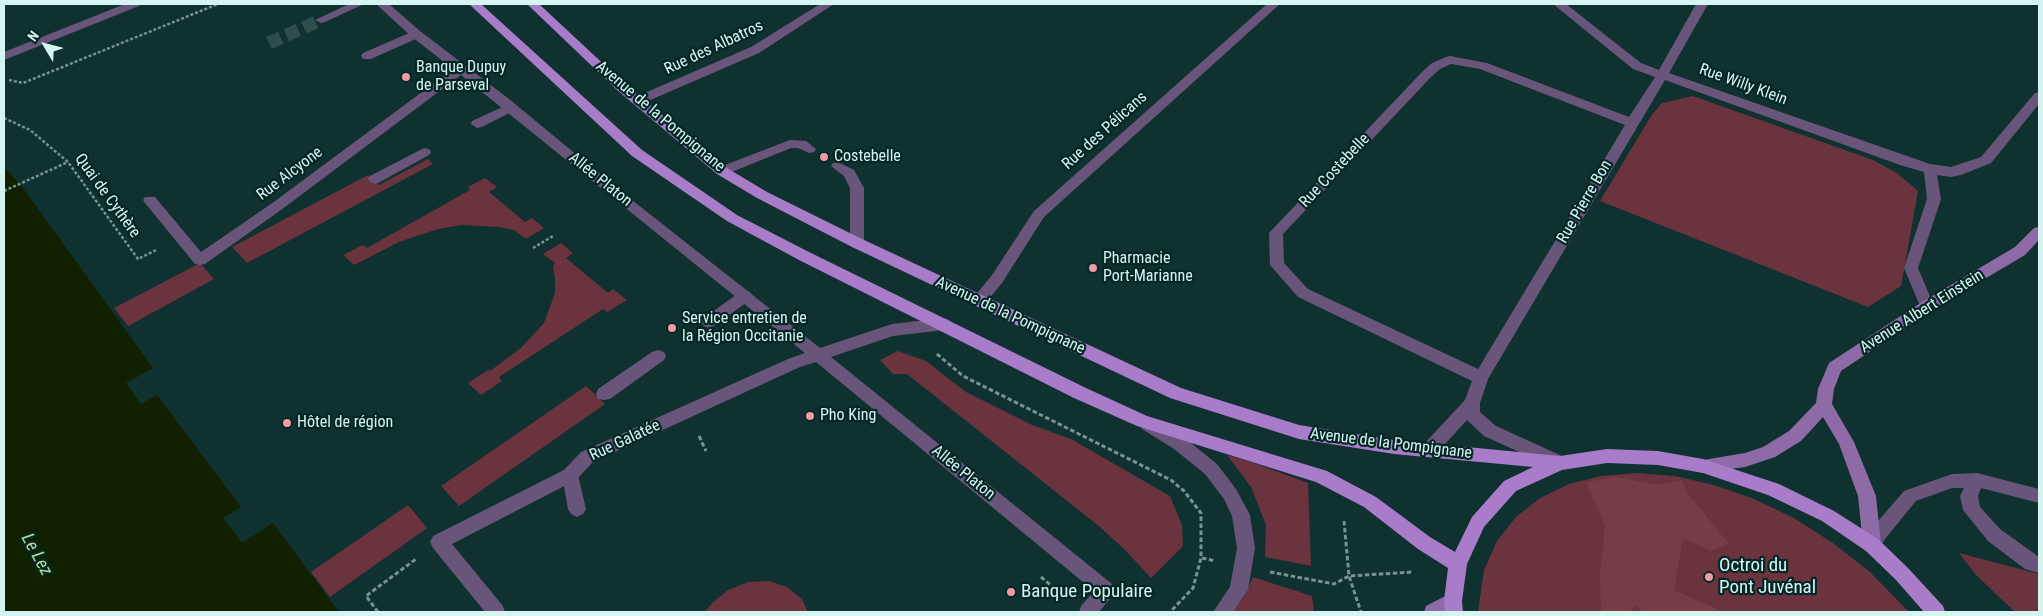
<!DOCTYPE html>
<meta charset="utf-8">
<style>
body{margin:0}
#map{position:relative;width:2043px;height:616px;overflow:hidden;background:#0f312f;font-family:"Roboto Condensed",sans-serif}
canvas{display:block}
.frame{position:absolute;inset:0;border:5px solid #d6f5f2;pointer-events:none}
.north{position:absolute;left:20px;top:20px;width:50px;height:50px;-webkit-text-stroke:4px #042726;paint-order:stroke;rotate:307deg;font-size:14px;font-weight:700;line-height:20px;text-align:center;color:#d6f5f2}
.north::after{content:'';display:block;margin:auto;width:18px;height:22px;background:#d6f5f2;clip-path:polygon(50% 0,100% 100%,50% 72%,0 100%)}
</style>
<div id="map">
<canvas width="2043" height="616"></canvas>
<div class="frame"></div>
<div class="north">N</div>
</div>
<script>
const ctx = document.querySelector('canvas').getContext('2d');
ctx.lineJoin = 'round';
function paint(path, color) { ctx.fillStyle = color; ctx.fill(path, 'evenodd'); }
const toPath = rows => new Path2D(rows.map(r => 'M' + r).join(''));
function trace(path, color, width, dash) { ctx.strokeStyle = color; ctx.lineWidth = width; ctx.lineCap = dash ? 'butt' : 'round'; ctx.setLineDash(dash || []); ctx.stroke(path); }
function write(font, color, halo, rows, align = 'center') {
  ctx.font = font + ' "Roboto Condensed",sans-serif'; ctx.lineWidth = 4.5; ctx.setLineDash([]); ctx.textBaseline = 'middle'; ctx.strokeStyle = halo; ctx.fillStyle = color; for (const [text, x, y, turn = 0] of rows) {
    ctx.save(); ctx.translate(x, y); ctx.rotate((+turn || 0) * Math.PI / 180); ctx.textAlign = isNaN(turn) ? turn : align; if (halo) ctx.strokeText(text, 0, 0); ctx.fillText(text, 0, 0); ctx.restore();
  }
}
const green = toPath([
 [1693,96,1873,160,1897,173,1918,191,1901,286,1868,307,1600,201,1651,116,1662,103],
 [428,159,433,164,247,263,232,247,368,175,379,185],
 [485,178,497,187,489,192,525,222,532,218,544,228,526,239,514,230,499,227,461,225,438,229,399,242,354,265,343,255,363,245,367,248,470,190,468,187],
 [561,243,573,253,566,258,608,293,613,289,627,300,607,312,603,309,499,377,502,381,481,395,468,383,488,370,490,371,521,348,544,323,555,293,555,279,553,266,555,263,543,254],
 [200,263,214,279,128,326,114,308],
 [898,351,926,361,966,392,1032,425,1071,439,1170,496,1182,525,1183,546,1151,578,1125,550,1100,527,907,374,893,374,880,360],
 [586,386,605,404,459,506,441,486],
 [1227,455,1251,462,1308,483,1311,566,1265,557,1266,525,1251,487],
 [1637,473,1675,476,1714,485,1754,499,1794,518,1833,543,1870,572,1909,612,1478,612,1484,570,1497,541,1516,517,1540,498,1569,484,1601,476],
 [408,505,427,528,330,597,311,572],
 [1959,553,2039,574,2039,612,2015,612,1976,575],
 [1253,577,1312,596,1314,612,1232,612,1244,597],
 [769,581,787,587,802,599,808,612,705,612,711,604,728,590,748,582]
]);
const forest = toPath([
 [1617,477,1658,485,1681,480,1689,495,1729,544,1711,551,1683,538,1674,590,1724,612,1642,612,1635,604,1630,612,1601,612,1600,575,1605,525,1586,482]
]);
const water = toPath([
 [4,167,23,188,153,368,126,383,141,404,157,395,241,507,223,518,242,543,273,523,339,612,4,612]
]);
const streetTunnel = toPath([
 [269,43,321,20]
]);
const pathFar1 = toPath([
 [9,80,23,83,218,4],
 [4,118,30,130,68,162,138,259,156,250],
 [4,191,68,162],
 [533,248,553,236]
]);
const path = toPath([
 [937,354,963,376,1171,480,1184,491,1201,513,1201,558,1193,588,1170,612],
 [699,436,706,451],
 [1344,521,1349,576,1361,612],
 [1202,558,1215,561],
 [1270,572,1334,584,1349,576,1413,572],
 [1041,577,1065,597],
 [378,612,366,596,416,559]
]);
const lane = toPath([
 [416,30,422,34,420,37,371,59,363,59,361,56,363,53,416,30],
 [511,103,515,104,517,107,515,110,482,127,477,128,471,124,472,121,511,103],
 [790,140,806,141,816,149,814,152,809,153,798,148,791,148,722,176,717,174,715,171,717,168,790,140],
 [424,148,429,149,431,152,429,155,380,182,375,184,370,182,368,179,370,176,424,148],
 [838,162,854,170,864,188,864,243,862,247,857,248,852,247,850,243,850,188,844,176,831,166,833,163,838,162],
 [745,290,750,292,752,296,750,300,714,326,709,328,704,326,701,322,704,318,740,292,745,290],
 [658,350,664,352,666,356,664,360,610,399,604,400,598,399,596,394,598,389,652,352,658,350],
 [1148,417,1186,439,1217,464,1236,489,1250,515,1255,548,1248,590,1233,612,1213,612,1230,587,1237,548,1232,516,1224,499,1205,474,1174,449,1142,429,1140,424,1142,419,1148,417],
 [570,468,576,470,578,475,586,509,583,514,577,517,571,514,568,509,562,475,564,470,570,468],
 [1977,473,2039,489,2039,503,1981,488,1978,496,1980,507,2000,529,2039,557,2039,573,2025,569,1988,541,1963,510,1960,496,1964,488,1952,488,1916,501,1885,539,1878,551,1872,553,1866,551,1863,545,1873,527,1904,491,1952,474,1977,473]
]);
const street = toPath([
 [125,4,141,4,139,6,4,60,4,52,125,4],
 [349,4,364,4,325,22,321,23,315,20,349,4],
 [376,4,389,4,420,31,509,99,623,193,820,348,892,324,944,318,949,320,952,324,949,328,944,330,893,336,831,357,1112,584,1115,590,1112,596,1099,612,1079,612,1081,606,1094,591,816,362,800,367,593,462,576,480,452,544,503,606,505,612,485,612,433,548,430,542,433,536,564,470,581,452,788,359,805,353,461,75,281,210,205,264,200,265,195,264,145,203,143,200,145,197,155,197,201,252,271,204,453,69,412,37,376,4],
 [820,4,834,4,759,53,641,104,637,105,631,101,633,98,751,47,820,4],
 [1267,4,1280,4,1044,217,1002,283,984,305,979,307,974,305,972,301,974,297,992,275,1034,211,1267,4],
 [1553,4,1566,4,1641,63,1659,70,1696,4,1708,4,1669,73,1930,164,1951,167,1981,157,2035,93,2039,92,2039,104,1991,163,1961,175,1951,177,1937,175,1941,199,1918,268,1934,306,1932,310,1927,312,1922,310,1920,306,1904,268,1927,199,1924,172,1900,165,1665,80,1488,379,1480,403,1480,412,1496,426,1562,456,1564,461,1562,466,1556,468,1550,466,1484,436,1467,420,1435,455,1429,457,1423,455,1421,450,1423,445,1465,400,1472,381,1298,297,1270,265,1269,233,1422,72,1432,63,1446,57,1450,56,1487,63,1629,117,1655,77,1633,69,1553,4],
 [1451,64,1480,69,1625,125,1478,369,1308,289,1284,263,1283,234,1430,78,1440,69,1451,64]
]);
const secondary = toPath([
 [2039,227,2039,240,2025,255,1932,310,1841,371,1834,389,1832,404,1854,442,1876,496,1881,545,1878,551,1872,553,1866,551,1863,545,1858,496,1839,444,1823,417,1801,441,1775,457,1745,467,1703,473,1697,471,1695,466,1697,461,1745,453,1763,447,1789,431,1816,403,1818,389,1829,363,1922,302,2015,247,2034,228,2039,227],
 [1453,592,1460,595,1462,601,1460,607,1450,612,1424,612,1426,606,1453,592]
]);
const primary = toPath([
 [469,4,481,4,642,150,737,215,809,252,1086,388,1147,416,1327,471,1376,497,1430,537,1455,552,1472,517,1504,481,1533,467,1394,454,1299,439,1170,398,852,247,757,198,717,174,617,90,527,4,539,4,625,84,727,168,767,192,862,239,1181,388,1299,425,1394,440,1560,456,1607,449,1658,451,1703,459,1779,484,1834,511,1878,539,1908,568,1943,606,1945,612,1924,612,1896,580,1866,551,1822,521,1768,495,1703,473,1658,465,1607,463,1562,470,1516,491,1484,527,1467,564,1462,601,1463,612,1445,612,1444,601,1448,568,1418,549,1364,507,1316,482,1137,426,1074,398,799,260,727,221,632,156,469,4]
]);
const markers = [
 [406,77,5,"#f39aa7"],
 [824,157,5,"#f39aa7"],
 [1093,268,5,"#f39aa7"],
 [672,328,5,"#f39aa7"],
 [810,416,5,"#f39aa7"],
 [287,423,5,"#f39aa7"],
 [1709,577,5,"#f39aa7"],
 [1011,592,5,"#f39aa7"]
];
const streetNames = [
 ["Rue des Albatros",714,48,-25],
 ["Rue Willy Klein",1743,85,20],
 ["Avenue de la Pompignane",660,117,40],
 ["Rue des Pélicans",1105,131,-42],
 ["Rue Costebelle",1335,171,-47],
 ["Rue Alcyone",290,174,-37],
 ["Allée Platon",600,180,39],
 ["Quai de Cythère",107,196,54],
 ["Rue Pierre Bon",1585,202,-60],
 ["Avenue Albert Einstein",1922,312,-32],
 ["Avenue de la Pompignane",1010,316,25],
 ["Rue Galatée",625,441,-25],
 ["Avenue de la Pompignane",1391,444,7],
 ["Allée Platon",963,473,39]
];
const poiNames = [
 ["Banque Dupuy",416,68],
 ["de Parseval",416,86],
 ["Costebelle",834,157],
 ["Pharmacie",1103,259],
 ["Port-Marianne",1103,277],
 ["Service entretien de",682,319],
 ["la Région Occitanie",682,337],
 ["Pho King",820,416],
 ["Hôtel de région",297,423]
];
const waterNames = [
 ["Le Lez",36,555,61]
];
const nearPoinames = [
 ["Octroi du",1719,566],
 ["Pont Juvénal",1719,588],
 ["Banque Populaire",1021,592]
];
paint(green, '#6a333d');
paint(forest, '#773d47');
paint(water, '#112100');
trace(streetTunnel, '#2d4e4c', 13, [13, 6]);
trace(pathFar1, '#739491', 2.5, [3, 2]);
trace(path, '#739491', 3, [4.5, 2.5]);
paint(lane, '#6a557a');
paint(street, '#6a557a');
paint(secondary, '#8e6ba7');
paint(primary, '#a97cc9');
for (const [x, y, r, color] of markers) { const dot = new Path2D(); dot.arc(x, y, r, 0, 2 * Math.PI); ctx.fillStyle = color; ctx.fill(dot); trace(dot, '#042726', 2); }
write('16px', '#d6f5f2', '#042726', streetNames);
write('16px', '#d6f5f2', '#042726', poiNames, 'left');
write('italic 18px', '#b6dd8f', '#042726', waterNames);
write('19px', '#d6f5f2', '#042726', nearPoinames, 'left');
</script>
